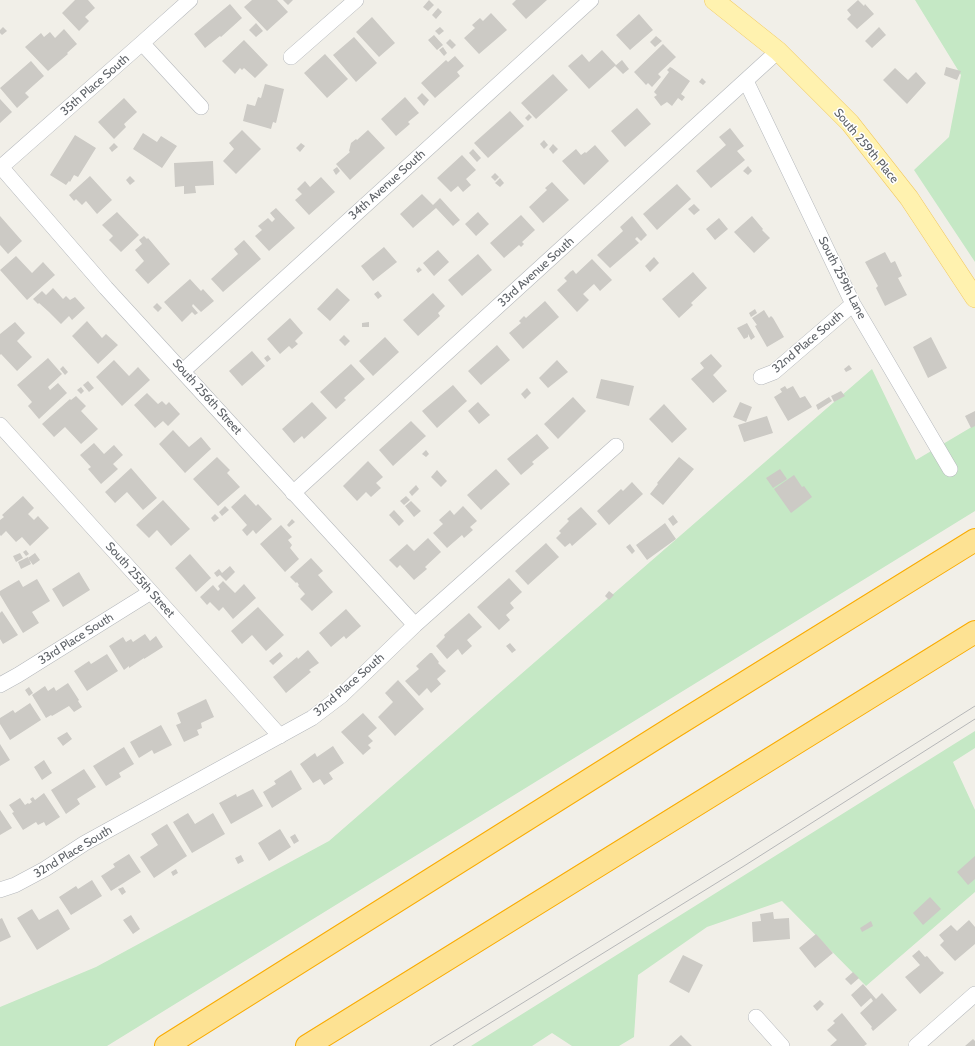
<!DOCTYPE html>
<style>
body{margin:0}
canvas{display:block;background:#f1efe8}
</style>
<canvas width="975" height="1046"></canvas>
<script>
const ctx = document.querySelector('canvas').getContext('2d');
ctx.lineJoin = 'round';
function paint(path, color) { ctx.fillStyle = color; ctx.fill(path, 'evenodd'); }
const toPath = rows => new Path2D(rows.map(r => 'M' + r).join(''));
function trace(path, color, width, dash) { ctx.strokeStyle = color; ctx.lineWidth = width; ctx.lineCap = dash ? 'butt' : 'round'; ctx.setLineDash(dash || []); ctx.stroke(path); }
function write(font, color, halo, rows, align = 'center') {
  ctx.font = font + ' Cabin,sans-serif'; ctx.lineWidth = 3; ctx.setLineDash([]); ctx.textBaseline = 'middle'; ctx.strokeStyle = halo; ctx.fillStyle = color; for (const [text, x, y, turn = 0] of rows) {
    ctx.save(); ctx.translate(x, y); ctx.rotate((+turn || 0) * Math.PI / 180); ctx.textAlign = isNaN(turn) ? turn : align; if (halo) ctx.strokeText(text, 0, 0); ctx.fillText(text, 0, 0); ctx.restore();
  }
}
const green = toPath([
 [915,0,975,0,975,262,914,170,949,137,961,75],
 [872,369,916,460,975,425,975,511,107,1046,0,1046,0,1007,96,967,329,841],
 [975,731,975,748,953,762,975,810,975,892,866,986,782,901,707,927,638,975,634,1037,619,1046,572,1046,552,1033,532,1046,471,1046]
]);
const building = toPath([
 [75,0,88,0,95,8,85,17,89,21,79,31,62,13],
 [252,0,277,0,288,12,267,31,244,7],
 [283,0,293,0,288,5],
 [429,0,434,5,428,11,423,7],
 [516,0,547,0,526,19,512,4],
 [858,0,864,6,865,4,874,14,857,29,847,19,851,15,847,10],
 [230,4,242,18,221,37,220,36,205,48,194,34],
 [438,8,442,12,436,19,432,15],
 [491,13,507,30,479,54,464,38,475,28,472,25,480,18,483,21],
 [639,14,653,30,630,50,616,35],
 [372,17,395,43,379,57,356,32],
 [256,23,263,31,256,37,249,30],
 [3,27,7,31,2,35,0,33,0,30],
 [440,27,444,31,439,35,435,31],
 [879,27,886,35,872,48,865,41],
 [64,29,77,44,67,53,68,54,48,71,25,47,41,33,44,37,50,32,55,38],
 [434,35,443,45,437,50,428,40],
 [656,36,662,41,655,47,650,42],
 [354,37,377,63,356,82,333,55],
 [450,39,456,45,452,49,446,43],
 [244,40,268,65,255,78,244,68,242,70,240,68,235,74,222,61],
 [663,44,676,57,658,74,661,77,652,87,648,83,646,85,634,72],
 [443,47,447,53,444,56,439,50],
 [602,50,616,65,589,89,568,66,582,54,589,62],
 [325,54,348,79,327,98,304,73],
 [455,56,464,66,457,72,460,76,435,98,421,83,446,60,448,62],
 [622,60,629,69,623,74,615,66],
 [31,61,44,76,25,93,29,97,17,108,0,88],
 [670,67,672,68,690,81,681,94,685,97,682,101,678,98,672,106,667,102,661,106,654,97,657,95,654,92,669,72,667,70],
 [946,67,961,71,957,80,944,75],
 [895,68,908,80,916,72,926,83,907,104,883,80],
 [553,74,568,90,536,119,521,103],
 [702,78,706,82,703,85,699,82],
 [265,84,284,89,276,123,273,122,271,129,243,121,247,104,255,106,258,97,261,98],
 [422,93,429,100,424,106,417,98],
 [405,97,419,113,408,122,410,124,396,136,381,119],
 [124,98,137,112,124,124,126,127,114,139,98,122],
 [0,99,12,112,0,123],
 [637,108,651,124,625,147,611,131],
 [510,111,524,126,488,158,474,143],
 [529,114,532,117,528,121,525,118],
 [730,128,744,146,737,151,745,160,711,188,696,171,726,145,719,137],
 [242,130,261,149,236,174,223,161,234,149,229,143],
 [368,130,385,148,350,180,336,164,350,152,349,151,351,143,356,139,357,140],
 [143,133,157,142,161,136,177,146,162,168,133,149],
 [75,135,96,148,78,177,74,175,70,182,69,181,66,185,50,175],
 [544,140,548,145,544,149,540,144],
 [114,143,118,147,112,152,109,148],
 [301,143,305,146,300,152,296,148],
 [553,144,558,149,553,154,549,149],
 [595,145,609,161,584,185,562,161,576,149,581,155,585,152,586,153],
 [473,149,481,158,477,162,469,153],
 [462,155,476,170,466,179,471,185,463,192,458,186,451,192,437,178],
 [213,161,214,185,195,186,196,193,184,194,184,186,175,187,174,163],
 [748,166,752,171,748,175,743,171],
 [337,167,340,171,336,175,333,170],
 [495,173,499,177,495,181,491,177],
 [90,176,112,200,97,214,86,201,82,205,76,199,74,201,69,195],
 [130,176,135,181,130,185,126,180],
 [321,177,335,192,309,215,295,200,302,194,297,189,305,181,310,187],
 [500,178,504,183,500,187,495,183],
 [552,182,569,200,543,223,529,207,547,190,545,188],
 [677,184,691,199,657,230,643,214],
 [422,194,433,205,440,198,460,220,453,226,436,208,413,228,400,214],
 [694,204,700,210,694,215,688,209],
 [276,208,295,228,269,251,255,236,262,230,258,226,268,218,272,222,275,219,270,213],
 [117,212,139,235,121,252,109,240,113,236,102,225],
 [478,212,489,224,476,236,465,224],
 [521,215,535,230,522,242,524,244,521,247,519,245,504,258,490,243],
 [0,216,22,241,8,254,0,245],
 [632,216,647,235,641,241,637,237,635,239,639,243,610,268,597,255,623,231,620,227],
 [752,216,763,229,762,230,770,238,754,253,734,232],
 [719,218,728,229,715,240,706,229],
 [144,236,147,239,148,238,170,264,148,284,135,270,144,261,135,250,142,244,139,240],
 [244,240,261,259,223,292,211,279,238,254,234,249],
 [384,247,397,262,373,281,361,266],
 [438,250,449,262,434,276,423,263],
 [885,252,891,263,895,261,902,276,898,278,907,295,885,306,876,288,878,286,865,262],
 [478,254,492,270,462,296,448,280],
 [16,256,32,273,43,262,55,275,27,300,0,270],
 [654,257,659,263,650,272,645,266],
 [592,259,612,280,600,291,594,284,583,294,589,300,577,312,557,290,567,281,564,278,570,272,573,270,576,274],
 [419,267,422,270,418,273,416,270],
 [693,272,707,288,691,303,693,305,679,318,662,299],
 [190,279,201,291,203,289,214,301,201,312,193,304,192,306,198,313,195,315,192,312,182,322,164,302],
 [53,288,63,299,66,296,70,300,75,297,85,308,72,320,69,316,61,324,49,312,39,303,38,304,33,299,42,291,46,295],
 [337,288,350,300,330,321,317,309],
 [378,291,382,296,378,299,374,294],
 [433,293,445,306,438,313,440,316,418,336,403,320],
 [545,301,559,317,523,349,509,333,521,323,519,321,524,316,526,318],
 [157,303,162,308,158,312,153,307],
 [755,309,757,313,751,317,749,313],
 [764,310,769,318,771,316,773,318,784,337,767,347,755,326,757,325,752,318],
 [290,318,303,333,295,341,298,344,292,349,289,346,280,354,267,339],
 [87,321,102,338,106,334,118,345,98,364,72,336],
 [15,322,25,333,17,341,32,357,17,371,1,354,0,355,0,334],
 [369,322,369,327,362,327,362,323],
 [747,323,755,337,751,340,748,334,748,337,744,339,737,328],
 [344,335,350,341,345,346,339,340],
 [385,337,399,352,373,376,359,361],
 [931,337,947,368,928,378,913,347],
 [497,345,510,360,481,385,468,371],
 [252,351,265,366,242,386,229,371],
 [711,354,722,366,713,375,727,391,713,403,691,379,704,368,700,363],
 [268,355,271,359,267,362,264,358],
 [48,358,62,374,48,387,50,390,58,383,67,393,39,419,28,406,32,402,17,385],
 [114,360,129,376,138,367,150,380,122,406,96,377],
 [557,360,568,372,548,388,539,378],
 [351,364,365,379,344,398,346,400,336,409,320,392],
 [849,365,852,369,846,372,844,369],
 [63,366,68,372,65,375,60,369],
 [601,379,634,386,629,406,596,398],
 [88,381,94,388,89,392,83,385],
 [453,385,467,401,437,428,422,411],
 [785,386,787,389,793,386,800,398,805,396,812,407,788,421,774,397,782,392,780,389],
 [81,387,84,391,81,394,77,390],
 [527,388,531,393,525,399,521,394],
 [841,391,845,396,834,402,831,396],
 [147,393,158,404,162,401,166,405,169,402,180,414,168,426,163,421,155,428,134,405],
 [76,396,86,406,81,411,98,429,81,444,65,427,54,437,42,424,70,399,71,400],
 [573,397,586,411,558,439,544,424],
 [829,397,832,401,818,410,816,405],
 [312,402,327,418,304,439,302,436,294,443,282,429],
 [478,402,490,415,479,424,468,411],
 [740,402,752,407,746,422,733,417],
 [664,404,687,429,672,443,649,419],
 [975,411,975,426,971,428,965,416],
 [767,416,773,433,744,442,738,425],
 [411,421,426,436,393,466,379,450],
 [173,430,189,447,201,437,211,449,185,473,159,444],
 [537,434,549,448,532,462,534,464,521,475,507,459],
 [94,443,104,454,114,445,123,455,113,464,118,469,101,484,88,469,91,467,80,455],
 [426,450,429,454,426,457,422,454],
 [217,457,230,470,227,473,240,487,218,506,193,479],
 [679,457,694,469,663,505,650,494,658,484,657,483],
 [368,461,383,477,376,483,381,488,371,497,366,492,357,501,343,486],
 [131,468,157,498,143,510,127,492,115,503,105,492],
 [496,469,510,484,481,510,467,495],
 [780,469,787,479,773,488,766,478],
 [437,470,447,481,441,487,431,477],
 [794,475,802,487,804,486,812,497,791,513,774,489],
 [632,482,643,494,609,525,597,511,621,489,623,491],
 [416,485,419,489,412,496,409,492],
 [245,494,256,506,258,504,272,519,256,534,253,530,247,536,242,530,247,525,231,507],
 [23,496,34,508,28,514,34,520,38,516,49,528,30,546,22,537,16,542,6,531,1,536,0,535,0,520,4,517,2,515],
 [406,496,410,500,404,505,400,501],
 [163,500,190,529,171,546,157,530,149,538,136,525],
 [411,501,421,511,414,517,405,506],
 [225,506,229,510,222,516,219,512],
 [463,506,477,521,470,527,473,530,464,538,462,535,447,548,433,533,443,524,439,520,450,510,454,515],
 [581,507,597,524,572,546,570,543,565,547,556,538,561,533,559,531,569,521,567,519],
 [394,510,404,521,399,526,389,515],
 [215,514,219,518,214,522,211,518],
 [673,515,678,522,673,526,668,519],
 [292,519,295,522,289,527,287,525],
 [665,523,676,539,647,560,636,545],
 [281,525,292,537,288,540,292,545,290,548,299,559,285,572,260,544],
 [428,538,441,552,425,567,427,569,414,580,400,565,397,568,389,560,407,544,414,551],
 [546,543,559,557,528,585,515,571],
 [630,544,635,551,632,554,626,547],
 [26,550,29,554,26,556,23,552],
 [20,553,23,558,16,562,13,556],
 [35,553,40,560,33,565,28,558],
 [190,554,211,578,196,592,175,568],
 [28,557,31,564,21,569,18,562],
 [311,558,323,571,318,575,333,592,312,611,300,599,305,594,298,586,299,585,297,582,296,583,290,577],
 [230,566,235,572,226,581,220,575,217,577,214,573,219,569,222,573],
 [79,572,90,590,63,607,52,589],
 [509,578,522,592,510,603,514,608,506,615,510,620,499,630,477,607],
 [37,579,50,601,32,612,39,623,23,633,0,595,0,591,19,580,23,587],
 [223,581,235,593,244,584,256,598,233,619,223,607,219,611,210,602,207,605,200,597,213,585,218,591,220,589,218,586],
 [609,591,614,595,609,600,605,596],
 [258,607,284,635,266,651,252,635,242,644,231,631],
 [346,609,361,626,346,639,344,636,331,647,319,633],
 [2,611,18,635,3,644,0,639,0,613],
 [469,613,482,627,467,640,472,646,462,655,458,649,447,659,436,646,445,637,444,635],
 [145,634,150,641,156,636,163,647,144,659,144,658,129,668,129,666,124,670,109,646,123,637,126,642,131,639,133,642],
 [510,643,516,650,512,653,506,646],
 [308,650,319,663,309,670,311,672,286,693,273,677,297,657,298,659],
 [280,652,283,656,273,665,269,661],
 [430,653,432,653,439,662,438,663,446,671,437,679,441,684,431,693,427,688,419,696,405,681,419,669,416,666],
 [107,654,118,671,87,691,74,671,89,661,91,664],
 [398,680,424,709,395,736,378,717,393,702,385,693],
 [68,683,79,700,78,701,82,707,74,712,69,706,52,716,51,715,46,718,32,695,45,686,48,691,54,687,56,691],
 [29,687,33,693,29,696,25,690],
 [206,699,214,717,201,723,202,728,197,730,199,735,184,742,176,725,181,723,177,713],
 [30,703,41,720,10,740,0,724,0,718,13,710,15,713],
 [363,713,377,728,368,736,373,741,368,745,371,748,363,755,341,732],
 [161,725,172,745,154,754,152,750,139,758,130,742],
 [67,732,72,739,63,746,57,738],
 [0,744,10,760,0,766],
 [333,746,344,763,329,773,333,779,324,785,320,779,313,783,300,764,315,753,317,757],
 [124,747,134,764,119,773,121,777,106,786,93,766],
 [44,760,52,773,42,780,34,767],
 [84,769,96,787,77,799,80,804,66,814,51,790],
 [291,770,302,789,272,808,263,792,276,784,274,781],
 [253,789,263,806,231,824,219,803,236,794,237,797],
 [44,793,60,817,46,826,44,822,38,825,36,822,23,830,12,813,14,812,9,805,20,798,25,805,28,803,29,804,32,802,30,799,33,797,35,800],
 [0,810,12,828,0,835],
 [188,813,195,824,213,813,225,834,192,853,173,822],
 [167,824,187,856,154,878,140,857,158,845,151,834],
 [280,829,291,847,269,861,258,843],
 [295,834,299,841,294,844,290,837],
 [129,854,141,872,111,891,101,876,115,867,113,864],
 [241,855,244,861,238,864,235,858],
 [975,856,975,879,968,885,957,872],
 [176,869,178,873,173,876,171,872],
 [92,880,102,896,71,915,59,897,76,886,78,889],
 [123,887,126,892,122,895,118,889],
 [930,897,941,909,923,925,913,913],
 [32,909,39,920,58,909,70,929,37,950,17,918],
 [773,912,774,919,789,918,790,939,753,942,752,922,761,921,760,914],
 [131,915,140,929,133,934,123,920],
 [2,918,11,937,0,942,0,919],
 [969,920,975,927,975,944,955,961,940,945,944,941,939,935,951,925,957,931],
 [871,921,873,926,862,932,860,928],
 [816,934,833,953,815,968,799,948],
 [919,950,925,957,927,956,941,972,942,971,944,973,920,994,905,977,920,965,912,956],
 [683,955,703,965,689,993,669,982],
 [853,972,859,978,851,985,845,979],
 [863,984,876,999,882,993,897,1010,873,1031,871,1028,872,1027,860,1013,873,1001,871,998,861,1007,851,995],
 [820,1000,824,1004,817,1011,813,1006],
 [842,1013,867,1044,864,1046,830,1046,837,1040,827,1030,835,1023,833,1021],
 [681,1035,692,1046,669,1046],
 [973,1039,975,1041,975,1046,965,1046]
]);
const minor = toPath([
 [142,43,201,107],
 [291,57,356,0],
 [746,81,853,304,950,469],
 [1,167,106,288,415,625],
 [0,168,142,43,190,0],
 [183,371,591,0],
 [761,377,774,372,853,304],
 [0,425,151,592,280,736],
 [293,493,778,51],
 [0,685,18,675,151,592],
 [0,890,15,885,45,869,85,843,312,718,341,696,415,625,616,446],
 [756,1017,782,1046],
 [916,1046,975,994]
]);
const major = toPath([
 [714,0,778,51,850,123,909,198,975,298]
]);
const highway = toPath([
 [166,1046,675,726,975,540],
 [307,1046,975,632]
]);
const tram = toPath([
 [430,1046,734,858,975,706],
 [453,1046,744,866,975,719]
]);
const streetNames = [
 ["35th Place South",95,85,-41],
 ["South 259th Place",866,146,50],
 ["34th Avenue South",387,185,-42],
 ["33rd Avenue South",536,272,-42],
 ["South 259th Lane",842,278,63],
 ["32nd Place South",808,342,-40],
 ["South 256th Street",207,397,48],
 ["South 255th Street",140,580,48],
 ["33rd Place South",76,639,-32],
 ["32nd Place South",349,685,-41],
 ["32nd Place South",73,852,-31]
];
paint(green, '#c5e8c5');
paint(building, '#cccac5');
trace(minor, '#b5b8bc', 16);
trace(major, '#f2c960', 20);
trace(highway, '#f9ab00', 24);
trace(minor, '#fff', 15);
trace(major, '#fff2af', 19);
trace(highway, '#fde293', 22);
trace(tram, '#b6b7b8', 1);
write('12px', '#5f6368', '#fff', streetNames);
</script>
